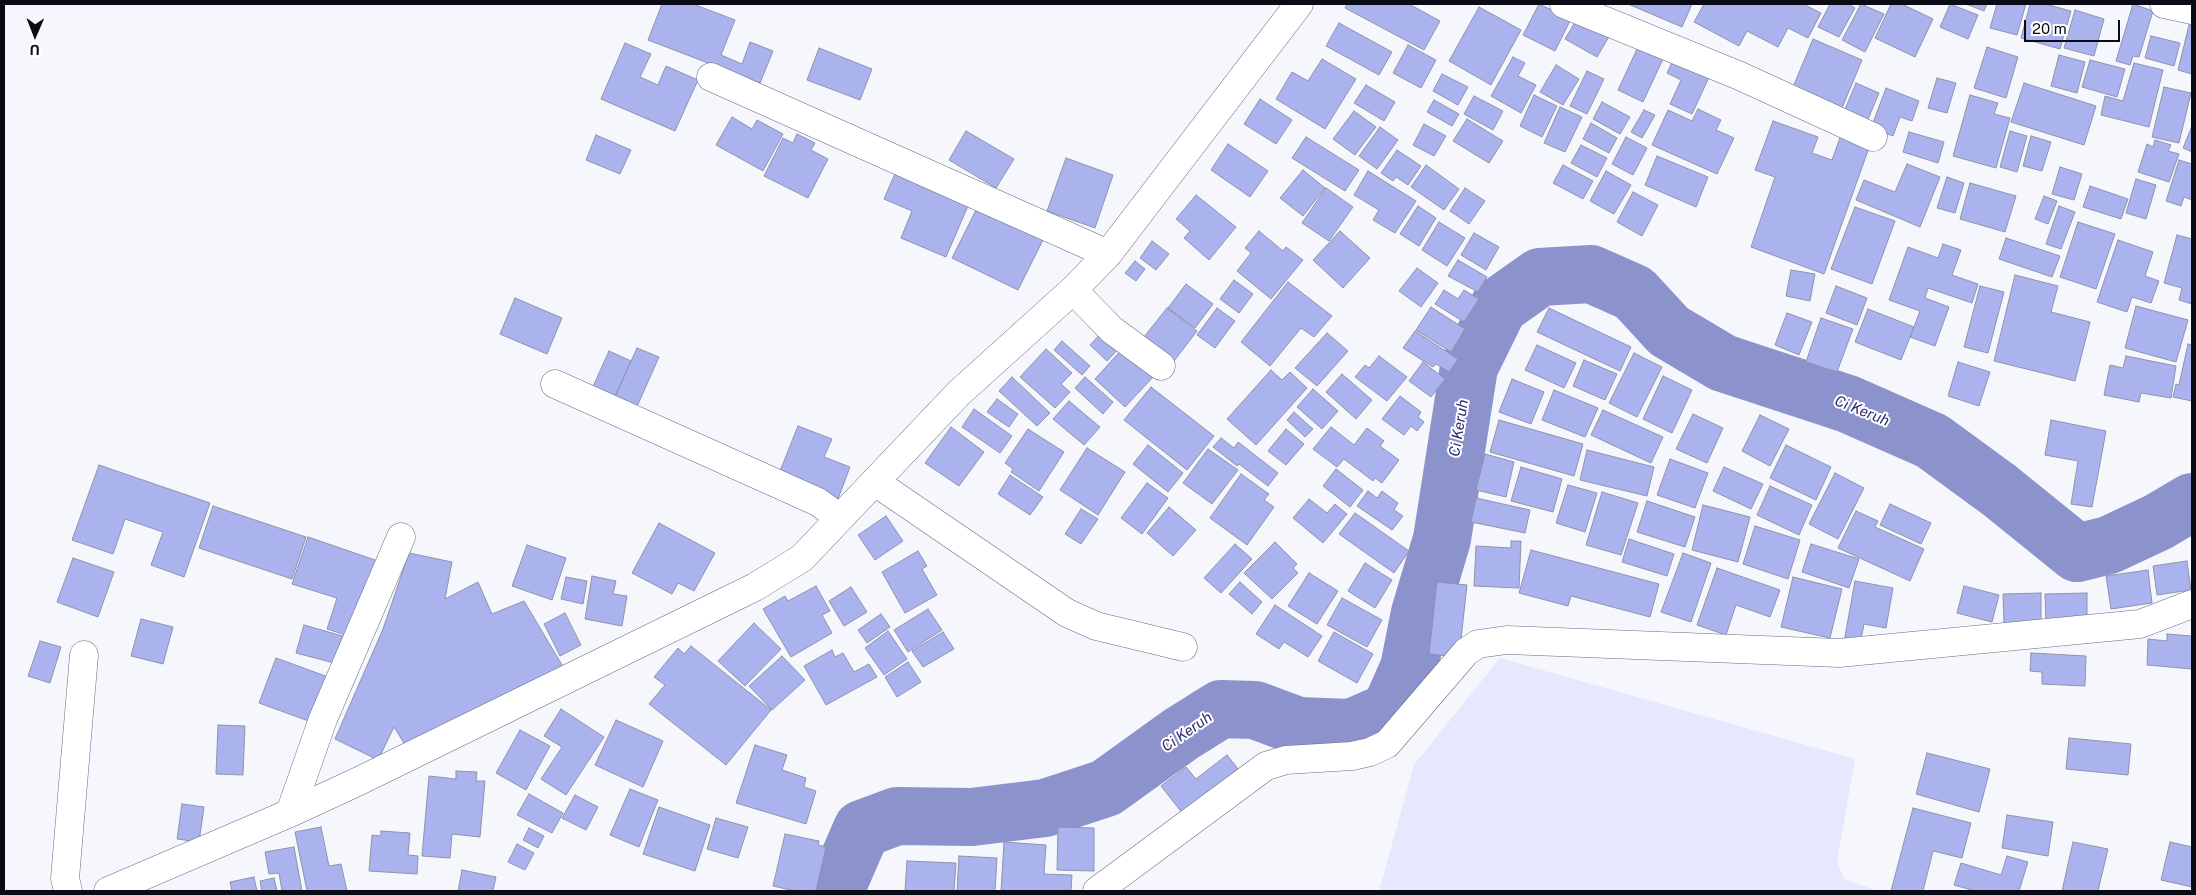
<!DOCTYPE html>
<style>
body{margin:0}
#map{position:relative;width:2196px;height:895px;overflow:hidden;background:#f6f7fc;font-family:"Public Sans",sans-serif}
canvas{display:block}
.frame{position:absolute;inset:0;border:5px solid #0a0b14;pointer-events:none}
.north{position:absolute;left:10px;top:10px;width:50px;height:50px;-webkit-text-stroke:4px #fff;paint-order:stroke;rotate:181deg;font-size:14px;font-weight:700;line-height:20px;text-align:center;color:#0a0b14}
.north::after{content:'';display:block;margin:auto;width:18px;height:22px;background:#0a0b14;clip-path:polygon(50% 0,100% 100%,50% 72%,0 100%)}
.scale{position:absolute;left:2024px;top:20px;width:96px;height:22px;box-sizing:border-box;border:2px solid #0a0b14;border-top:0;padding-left:6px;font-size:15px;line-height:18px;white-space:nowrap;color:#0a0b14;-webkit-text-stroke:4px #fff;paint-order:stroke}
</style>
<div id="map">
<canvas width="2196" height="895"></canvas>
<div class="frame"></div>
<div class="north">U</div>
<div class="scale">20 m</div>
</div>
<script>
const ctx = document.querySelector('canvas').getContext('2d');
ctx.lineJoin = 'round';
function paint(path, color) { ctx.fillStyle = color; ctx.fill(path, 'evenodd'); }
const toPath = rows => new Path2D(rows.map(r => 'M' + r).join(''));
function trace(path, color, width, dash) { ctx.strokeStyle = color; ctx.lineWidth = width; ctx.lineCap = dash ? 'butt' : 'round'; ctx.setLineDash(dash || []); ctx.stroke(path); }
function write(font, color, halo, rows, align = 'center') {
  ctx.font = font + ' "Public Sans",sans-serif'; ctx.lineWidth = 4; ctx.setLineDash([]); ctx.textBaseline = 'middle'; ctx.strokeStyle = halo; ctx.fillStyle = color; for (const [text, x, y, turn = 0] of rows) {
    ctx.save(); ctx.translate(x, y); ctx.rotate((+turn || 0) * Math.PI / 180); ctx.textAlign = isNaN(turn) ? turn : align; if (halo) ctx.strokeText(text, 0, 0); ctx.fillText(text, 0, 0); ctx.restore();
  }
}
const built = toPath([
 [1500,658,1855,759,1837,862,1844,879,1877,891,1379,891,1414,765]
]);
const river = toPath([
 [835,891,862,829,897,816,972,817,1045,808,1106,788,1181,734,1221,709,1255,710,1298,726,1351,728,1390,711,1409,668,1420,613,1442,539,1469,367,1499,306,1540,277,1591,274,1634,293,1669,331,1723,363,1848,404,1932,441,1999,490,2077,553,2109,545,2158,522,2192,502]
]);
const building = toPath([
 [662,4,693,4,735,20,721,55,742,64,750,42,773,51,760,83,648,40,662,4],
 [1347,4,1409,4,1440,21,1424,50,1345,8,1347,4],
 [1539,4,1571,19,1555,51,1523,35,1539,4],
 [1628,4,1692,4,1682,27,1628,4],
 [1704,4,1803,4,1821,13,1808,38,1788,28,1778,47,1747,31,1739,46,1694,22,1704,4],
 [1830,4,1848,4,1855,8,1839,37,1818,27,1830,4],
 [1861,4,1884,14,1865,52,1842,40,1861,4],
 [1891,4,1902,4,1933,19,1915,57,1875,38,1891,4],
 [1950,4,1978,15,1968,39,1940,27,1950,4],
 [1966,4,1987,4,1984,11,1966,4],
 [1997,4,2026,4,2017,35,1990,28,1997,4],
 [2030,4,2045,4,2071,11,2060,49,2021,38,2030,4],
 [2133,4,2153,11,2139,57,2133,56,2130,65,2116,61,2133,4],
 [1479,7,1521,30,1491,85,1449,61,1479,7],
 [2075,10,2104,19,2094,56,2064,48,2075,10],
 [1578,17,1610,35,1597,57,1565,39,1578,17],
 [2190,21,2192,21,2192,74,2178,70,2190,21],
 [1339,23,1392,52,1379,75,1326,46,1339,23],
 [2151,36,2180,43,2174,66,2145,58,2151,36],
 [1813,39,1862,60,1842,108,1793,87,1813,39],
 [625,43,651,54,640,77,658,85,666,66,698,80,675,131,601,99,625,43],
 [1408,45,1436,60,1421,88,1393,73,1408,45],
 [1638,47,1663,59,1643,102,1618,90,1638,47],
 [1987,47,2018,57,2006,98,1974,88,1987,47],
 [819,48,872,69,860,100,807,80,819,48],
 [1676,54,1712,71,1692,114,1670,104,1681,80,1667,73,1676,54],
 [2059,55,2085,62,2077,93,2051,86,2059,55],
 [1513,57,1525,63,1518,76,1536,85,1521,113,1491,96,1513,57],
 [1322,59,1356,79,1325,129,1276,99,1292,72,1308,81,1322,59],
 [2090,60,2125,69,2117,97,2082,87,2090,60],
 [2134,63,2163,70,2149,127,2101,115,2105,96,2123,101,2134,63],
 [1556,65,1579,79,1563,105,1540,92,1556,65],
 [1587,71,1604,79,1587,114,1570,106,1587,71],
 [1442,74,1468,87,1458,105,1433,91,1442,74],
 [1937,78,1956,83,1947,113,1928,108,1937,78],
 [1856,83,1879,93,1866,124,1843,114,1856,83],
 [2024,83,2096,106,2084,145,2011,122,2024,83],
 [1366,85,1395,102,1384,121,1354,103,1366,85],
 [2164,87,2191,93,2179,143,2152,137,2164,87],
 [1886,88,1919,101,1912,121,1900,117,1893,136,1871,128,1886,88],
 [1534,95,1557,106,1542,137,1520,126,1534,95],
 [1970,95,1998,103,1994,114,2010,118,1996,168,1953,156,1970,95],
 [1474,96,1503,111,1493,130,1464,114,1474,96],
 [1260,99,1292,120,1276,144,1244,124,1260,99],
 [1434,100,1459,114,1452,126,1427,112,1434,100],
 [1602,102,1630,117,1620,134,1593,119,1602,102],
 [1560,107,1582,117,1565,152,1544,143,1560,107],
 [1698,109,1721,120,1716,130,1734,138,1717,174,1652,145,1668,110,1692,121,1698,109],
 [1644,110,1655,115,1642,138,1631,132,1644,110],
 [1354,111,1376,127,1355,155,1333,139,1354,111],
 [732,117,752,129,757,120,783,134,763,171,716,145,732,117],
 [1467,119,1503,141,1489,163,1453,141,1467,119],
 [1773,121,1818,137,1812,153,1832,160,1841,135,1870,145,1824,274,1751,247,1775,177,1755,170,1773,121],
 [1591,123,1617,138,1609,153,1583,139,1591,123],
 [1424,124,1446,136,1434,156,1413,145,1424,124],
 [2192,126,2192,152,2183,148,2192,126],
 [1380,127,1398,140,1377,169,1359,156,1380,127],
 [966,131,1014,159,996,188,949,160,966,131],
 [2010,131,2027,136,2017,172,2000,167,2010,131],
 [1909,132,1944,142,1938,163,1903,152,1909,132],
 [797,134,815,143,811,150,828,159,808,198,764,176,783,138,793,143,797,134],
 [596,135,631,150,620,174,586,160,596,135],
 [2031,136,2051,142,2042,171,2023,166,2031,136],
 [1306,137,1359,170,1345,191,1292,158,1306,137],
 [1626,137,1647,148,1633,175,1612,164,1626,137],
 [2155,140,2171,145,2168,151,2179,154,2169,182,2138,172,2147,144,2153,147,2155,140],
 [1228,144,1268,171,1250,197,1211,170,1228,144],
 [1581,145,1607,158,1597,177,1571,163,1581,145],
 [1397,150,1421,166,1408,185,1396,177,1393,181,1381,173,1397,150],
 [1657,156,1708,177,1696,207,1645,185,1657,156],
 [1066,158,1113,175,1095,228,1047,211,1066,158],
 [2179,160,2192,164,2192,200,2184,197,2181,206,2166,201,2179,160],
 [1907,164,1940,177,1920,227,1856,200,1864,180,1895,192,1907,164],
 [1426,165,1459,189,1444,210,1411,187,1426,165],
 [1563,165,1593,181,1583,199,1553,183,1563,165],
 [2060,167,2082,174,2074,200,2052,194,2060,167],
 [897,169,971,199,946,257,901,238,912,211,884,199,897,169],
 [1303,170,1325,188,1303,216,1280,198,1303,170],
 [1368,171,1416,201,1395,233,1373,220,1379,210,1354,195,1368,171],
 [1606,171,1631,185,1614,214,1590,201,1606,171],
 [1947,177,1964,183,1955,213,1937,208,1947,177],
 [2136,179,2156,185,2146,219,2126,213,2136,179],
 [1970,183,2016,196,2005,232,1960,219,1970,183],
 [2090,186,2128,199,2121,219,2083,207,2090,186],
 [1326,188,1353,207,1329,241,1302,223,1326,188],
 [1465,188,1485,201,1469,224,1450,211,1465,188],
 [1633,192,1658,205,1642,236,1617,222,1633,192],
 [1196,195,1236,227,1209,260,1184,238,1190,231,1176,219,1196,195],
 [2044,196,2057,201,2048,224,2035,219,2044,196],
 [980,202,1046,234,1018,290,952,258,980,202],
 [1418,206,1436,218,1419,246,1400,234,1418,206],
 [2059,206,2075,212,2061,249,2046,244,2059,206],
 [1855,207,1895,221,1872,284,1831,269,1855,207],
 [1439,222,1465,238,1447,266,1422,250,1439,222],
 [2078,222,2115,234,2096,289,2060,277,2078,222],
 [1259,231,1283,251,1286,247,1303,260,1271,299,1237,271,1251,253,1245,248,1259,231],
 [1340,231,1370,258,1343,288,1313,260,1340,231],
 [1474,233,1499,247,1486,270,1461,255,1474,233],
 [2177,235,2192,239,2192,304,2179,300,2182,288,2164,283,2177,235],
 [2006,238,2060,256,2052,277,1999,259,2006,238],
 [2118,240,2153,252,2145,276,2159,281,2151,303,2132,297,2127,312,2097,302,2118,240],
 [1152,241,1169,254,1156,270,1140,258,1152,241],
 [1943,244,1961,250,1952,275,1978,284,1972,303,1928,288,1925,298,1949,307,1935,346,1910,337,1920,311,1889,300,1908,247,1938,258,1943,244],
 [1458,260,1487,277,1478,292,1448,276,1458,260],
 [1135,261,1145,269,1136,281,1125,273,1135,261],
 [1417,268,1438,283,1421,307,1399,291,1417,268],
 [1791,270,1815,274,1810,301,1786,296,1791,270],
 [2015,275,2058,286,2051,312,2090,322,2075,381,1994,361,2015,275],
 [1234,280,1253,294,1239,313,1220,299,1234,280],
 [1288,282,1332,316,1314,337,1301,328,1270,366,1241,342,1288,282],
 [1186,284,1213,304,1195,328,1168,308,1186,284],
 [1836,286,1867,298,1857,325,1826,313,1836,286],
 [1980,286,2004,292,1988,353,1964,347,1980,286],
 [1444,290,1458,299,1464,290,1479,299,1464,322,1435,304,1444,290],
 [515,298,562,318,547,354,500,334,515,298],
 [2136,306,2188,320,2176,362,2125,348,2136,306],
 [1431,307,1465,329,1451,352,1416,330,1431,307],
 [1167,308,1197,331,1171,365,1140,342,1167,308],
 [1217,308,1235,321,1215,348,1197,335,1217,308],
 [1549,308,1631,347,1620,371,1537,332,1549,308],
 [1868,309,1914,327,1901,360,1855,342,1868,309],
 [1787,313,1812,322,1799,355,1775,345,1787,313],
 [1821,318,1853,329,1837,372,1806,362,1821,318],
 [1103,331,1121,346,1107,361,1090,345,1103,331],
 [1415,331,1458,359,1449,372,1436,364,1433,367,1403,348,1415,331],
 [1327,333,1348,351,1317,386,1295,368,1327,333],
 [1062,341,1090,366,1082,375,1054,350,1062,341],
 [2188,344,2192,345,2192,401,2173,397,2176,384,2179,385,2188,344],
 [1537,345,1576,363,1564,388,1525,370,1537,345],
 [1124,347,1155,375,1125,407,1095,379,1124,347],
 [637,348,659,357,635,411,613,401,637,348],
 [1046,349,1072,373,1061,384,1070,392,1055,408,1020,377,1046,349],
 [609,351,631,361,613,401,591,391,609,351],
 [1634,353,1662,367,1637,417,1609,403,1634,353],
 [1379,356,1407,377,1387,401,1355,377,1365,365,1369,368,1379,356],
 [2126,356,2176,366,2171,398,2141,393,2139,402,2104,395,2110,365,2123,368,2126,356],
 [1584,360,1617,374,1605,400,1573,386,1584,360],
 [1423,362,1445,379,1431,397,1409,381,1423,362],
 [1958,362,1990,372,1979,406,1948,396,1958,362],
 [1271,370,1282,380,1290,372,1307,388,1256,445,1227,419,1271,370],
 [1342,374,1372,400,1356,419,1326,392,1342,374],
 [1663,376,1692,390,1672,433,1643,419,1663,376],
 [1012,377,1050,413,1037,426,999,391,1012,377],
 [1085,377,1113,402,1103,414,1075,388,1085,377],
 [1512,379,1544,392,1531,424,1499,412,1512,379],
 [1151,387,1214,436,1187,470,1124,420,1151,387],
 [1313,389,1338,411,1322,429,1297,407,1313,389],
 [1554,390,1598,408,1585,437,1542,420,1554,390],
 [1400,396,1421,412,1418,417,1424,422,1417,431,1411,426,1404,435,1382,419,1400,396],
 [997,399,1018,414,1009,427,987,412,997,399],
 [1069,401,1100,427,1084,445,1053,419,1069,401],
 [974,409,1012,436,1000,453,962,427,974,409],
 [1603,410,1663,437,1651,463,1591,435,1603,410],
 [1294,412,1313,429,1305,437,1287,420,1294,412],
 [1693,414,1723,428,1707,463,1676,449,1693,414],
 [1760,415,1789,429,1770,466,1742,451,1760,415],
 [1499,420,1583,444,1574,476,1490,452,1499,420],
 [2051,420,2106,431,2092,507,2071,504,2078,461,2045,455,2051,420],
 [798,426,832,439,824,457,850,467,838,499,778,476,798,426],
 [951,427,984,452,959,486,925,463,951,427],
 [1331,427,1354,445,1367,428,1384,441,1380,446,1399,460,1382,483,1375,478,1373,481,1344,459,1337,467,1313,449,1331,427],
 [1028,429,1064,452,1039,491,1011,472,1013,469,1005,463,1028,429],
 [1286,429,1304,444,1286,465,1268,451,1286,429],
 [1221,438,1234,448,1238,442,1278,473,1268,486,1239,464,1237,466,1213,447,1221,438],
 [1148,445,1183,473,1168,492,1133,464,1148,445],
 [1786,445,1831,467,1816,500,1770,478,1786,445],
 [1087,448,1125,472,1098,515,1060,490,1087,448],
 [1208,449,1238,470,1212,504,1183,483,1208,449],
 [1587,450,1654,467,1647,496,1580,480,1587,450],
 [1485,454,1514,462,1506,497,1476,490,1485,454],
 [1670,459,1708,473,1695,508,1657,495,1670,459],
 [99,465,210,503,184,577,151,565,163,532,125,519,113,554,72,540,99,465],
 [1521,467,1562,479,1553,512,1511,501,1521,467],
 [1724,467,1763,484,1751,509,1713,491,1724,467],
 [1336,469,1363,490,1350,507,1323,486,1336,469],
 [1835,473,1864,488,1838,539,1809,524,1835,473],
 [1241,474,1269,494,1264,500,1274,507,1247,545,1210,518,1241,474],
 [1010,475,1043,497,1030,515,998,494,1010,475],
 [1147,483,1168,498,1142,534,1121,518,1147,483],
 [1568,485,1597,493,1585,532,1556,523,1568,485],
 [1770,486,1812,505,1799,535,1757,515,1770,486],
 [1368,491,1377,498,1382,491,1398,503,1394,510,1403,516,1392,530,1357,506,1368,491],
 [1602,492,1638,503,1621,555,1586,545,1602,492],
 [1476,498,1530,510,1525,533,1471,522,1476,498],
 [1309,499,1327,513,1335,504,1347,514,1323,543,1293,518,1309,499],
 [1647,501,1695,517,1685,547,1637,532,1647,501],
 [1890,504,1931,523,1921,544,1880,525,1890,504],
 [1703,505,1750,517,1738,562,1692,550,1703,505],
 [213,506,306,537,292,579,199,548,213,506],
 [1169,507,1196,530,1173,556,1147,533,1169,507],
 [1081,509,1098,519,1081,544,1065,534,1081,509],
 [1856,511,1878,521,1875,527,1924,549,1910,581,1838,548,1856,511],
 [1355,513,1409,551,1394,573,1339,534,1355,513],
 [886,516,903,541,875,560,858,535,886,516],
 [659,523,715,553,694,591,678,583,672,594,632,573,659,523],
 [1755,526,1800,540,1788,579,1743,564,1755,526],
 [308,537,381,562,355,638,327,629,337,598,292,584,308,537],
 [1629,539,1674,554,1667,576,1622,562,1629,539],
 [1511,541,1521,541,1519,588,1474,586,1476,546,1511,548,1511,541],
 [1275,542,1297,564,1293,568,1298,573,1272,599,1244,573,1275,542],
 [1235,544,1252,559,1221,593,1204,578,1235,544],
 [1811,544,1859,559,1849,588,1802,572,1811,544],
 [527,545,566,558,552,600,512,586,527,545],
 [1531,550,1659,584,1650,617,1571,596,1568,606,1519,593,1531,550],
 [918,551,927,566,922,569,937,595,905,613,882,572,918,551],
 [409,553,452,562,445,599,478,582,492,614,524,601,565,670,407,748,394,727,378,760,335,739,383,629,409,553],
 [1683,553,1711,563,1691,622,1661,612,1683,553],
 [73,558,114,572,98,617,57,602,73,558],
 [2187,561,2191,590,2157,595,2153,566,2187,561],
 [1365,563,1392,580,1375,608,1348,591,1365,563],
 [1717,568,1780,590,1770,617,1736,605,1726,635,1697,625,1717,568],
 [2148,570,2152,603,2111,609,2106,576,2148,570],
 [1309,573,1338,591,1317,624,1288,606,1309,573],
 [592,576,616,581,613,594,627,596,622,626,585,619,592,576],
 [566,577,587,581,583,604,561,599,566,577],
 [1793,577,1842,589,1830,638,1781,627,1793,577],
 [1855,581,1893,588,1886,628,1864,624,1860,645,1844,642,1855,581],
 [1240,582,1262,602,1252,614,1229,594,1240,582],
 [1437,582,1467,585,1459,657,1429,654,1437,582],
 [816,586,830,611,822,615,832,633,791,657,763,609,785,596,788,601,816,586],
 [1964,586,1999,595,1992,622,1957,613,1964,586],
 [851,587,867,612,844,626,829,601,851,587],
 [2041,593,2041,624,2004,625,2003,594,2041,593],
 [2087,593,2087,623,2046,624,2045,594,2087,593],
 [1342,598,1382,620,1367,647,1327,625,1342,598],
 [1275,605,1322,636,1308,657,1284,642,1279,649,1256,634,1275,605],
 [928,609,942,630,908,652,894,630,928,609],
 [565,613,581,645,560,656,544,624,565,613],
 [881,614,890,627,867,643,858,630,881,614],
 [141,619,173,627,163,664,131,656,141,619],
 [754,623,781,649,745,686,718,661,754,623],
 [304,625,353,639,346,666,296,653,304,625],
 [888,631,907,659,884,675,865,648,888,631],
 [943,632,954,649,923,667,912,651,943,632],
 [1334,632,1373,654,1357,683,1318,661,1334,632],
 [2167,634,2192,636,2192,669,2147,665,2148,639,2167,641,2167,634],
 [40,641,61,647,50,683,28,676,40,641],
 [691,646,771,710,726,765,649,704,665,685,654,677,678,648,684,654,691,646],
 [832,650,835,657,843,653,854,672,869,664,877,677,826,705,804,666,832,650],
 [2031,653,2086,656,2085,686,2042,684,2042,672,2030,671,2031,653],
 [782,656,805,680,772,710,749,686,782,656],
 [276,658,331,678,314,723,259,703,276,658],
 [908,662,921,682,897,697,885,677,908,662],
 [561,709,604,737,566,795,541,779,562,747,544,736,561,709],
 [616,720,663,741,643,787,595,765,616,720],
 [218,725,245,726,243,775,216,774,218,725],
 [520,730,550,746,526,790,496,773,520,730],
 [2069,738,2131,744,2128,775,2066,769,2069,738],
 [755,745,787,755,782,770,806,778,804,787,816,791,806,824,736,803,755,745],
 [1927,753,1990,769,1979,812,1916,794,1927,753],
 [1227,755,1239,770,1183,814,1161,786,1186,767,1196,779,1227,755],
 [456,771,477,772,476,781,485,781,480,837,452,834,450,858,422,856,429,776,456,779,456,771],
 [630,789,658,800,639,847,610,835,630,789],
 [529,794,563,813,552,833,517,815,529,794],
 [575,795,598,807,586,830,562,818,575,795],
 [182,804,204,807,199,842,177,839,182,804],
 [659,807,710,825,695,871,643,854,659,807],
 [1913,808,1971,823,1962,858,1933,851,1923,891,1891,891,1913,808],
 [2007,815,2053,822,2048,856,2002,848,2007,815],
 [716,818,748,827,738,858,707,849,716,818],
 [321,827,329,866,341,864,347,891,307,891,295,832,321,827],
 [1058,827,1094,828,1094,871,1057,870,1058,827],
 [529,828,544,836,538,848,523,840,529,828],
 [381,831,410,833,408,855,418,856,417,874,369,871,372,835,381,836,381,831],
 [785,834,819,841,818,845,826,847,816,891,795,891,773,886,785,834],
 [1004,842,1046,845,1044,874,1072,875,1071,891,1001,891,1004,842],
 [2073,842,2108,849,2098,891,2062,891,2073,842],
 [2170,842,2192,847,2192,887,2161,880,2170,842],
 [517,844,534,853,525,870,508,862,517,844],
 [294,847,302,891,282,891,279,873,269,874,265,852,294,847],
 [959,856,997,858,995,891,957,891,959,856],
 [2007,856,2028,862,2019,891,1975,891,1954,885,1961,863,2001,875,2007,856],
 [907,861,956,863,954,891,905,891,907,861],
 [462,870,496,877,493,891,458,891,462,870],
 [254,877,257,891,232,891,230,882,254,877],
 [274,878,277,891,262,891,260,881,274,878]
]);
const minor = toPath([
 [1564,4,1740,76,1873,137],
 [2164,4,2192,10],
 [711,77,1108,254],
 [1073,290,1112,330,1161,366],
 [555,384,818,502,840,518],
 [875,482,1067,613,1096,626,1183,647],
 [290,813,323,719,401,537],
 [68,891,65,878,84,655],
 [108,891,290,813,359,781,755,587,802,558,959,393,1073,290,1108,254,1299,4],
 [1097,891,1266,766,1286,760,1352,756,1370,752,1387,744,1466,652,1478,644,1507,640,1839,653,2140,624,2192,604]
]);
const waterNames = [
 ["Ci Keruh",1862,411,22],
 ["Ci Keruh",1459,428,-81],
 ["Ci Keruh",1187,732,-35]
];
paint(built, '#e5e8fe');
trace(river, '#8b92cc', 58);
paint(building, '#abb3ef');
trace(building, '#8e92ad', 1);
trace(minor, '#676b84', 29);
trace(minor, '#fff', 28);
write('italic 15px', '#2d2c72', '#fff', waterNames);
</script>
